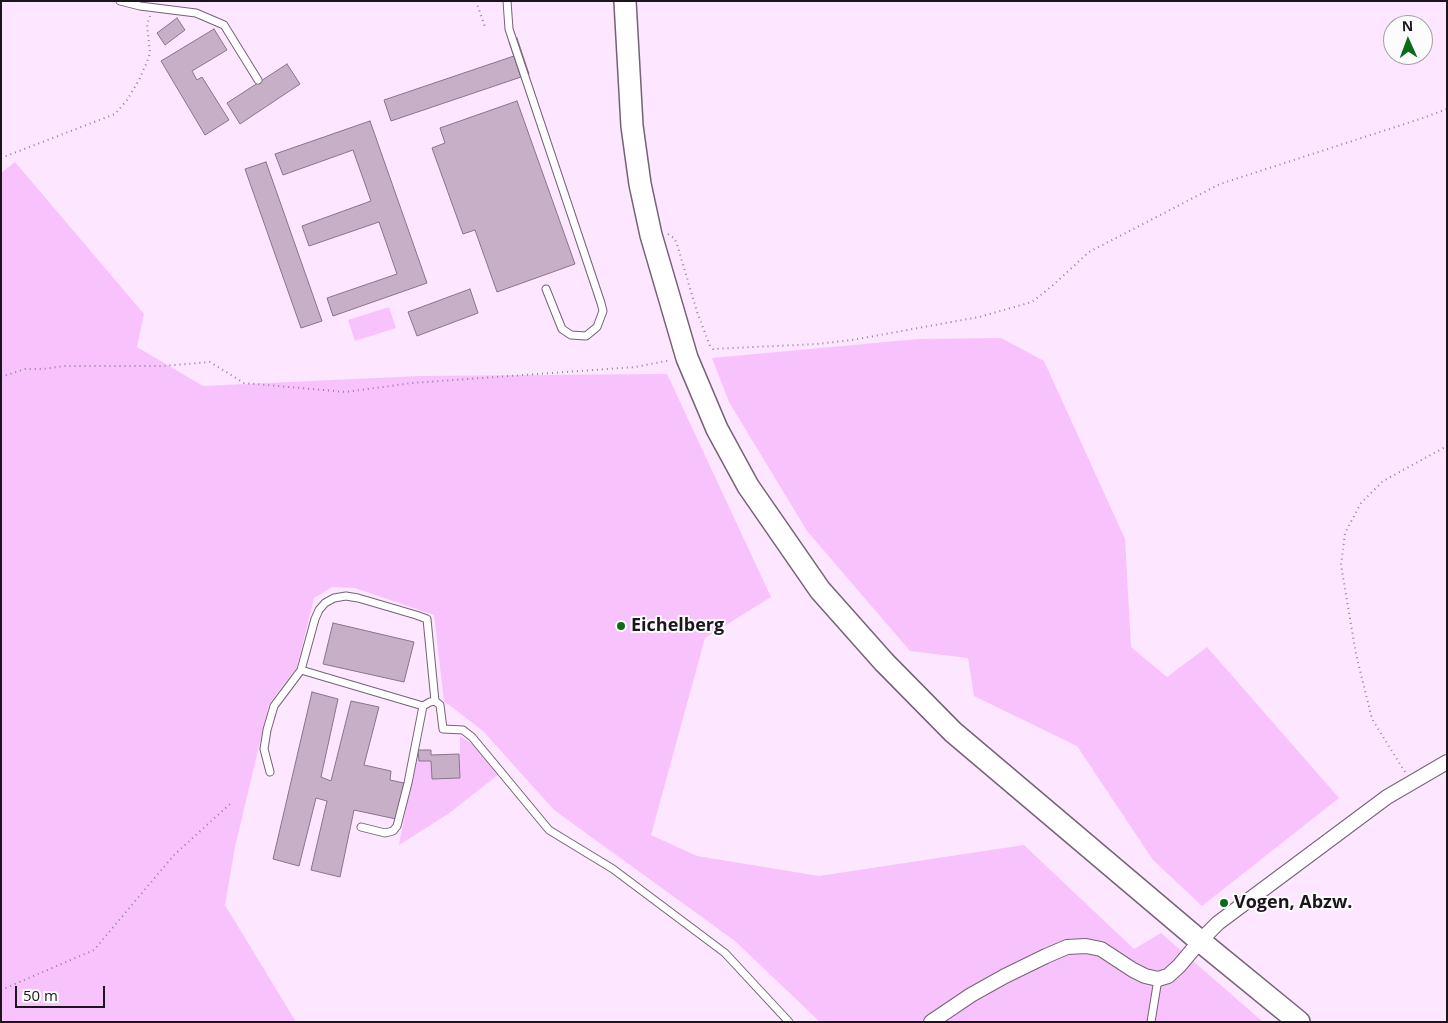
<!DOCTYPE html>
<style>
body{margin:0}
#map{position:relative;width:1448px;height:1023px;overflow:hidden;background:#fde6ff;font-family:"Open Sans",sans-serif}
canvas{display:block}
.frame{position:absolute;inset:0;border:2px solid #1d151e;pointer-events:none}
.north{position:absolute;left:1383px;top:15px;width:50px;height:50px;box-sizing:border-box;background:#fcfcfc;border:1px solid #a3a0a3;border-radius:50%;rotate:358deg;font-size:14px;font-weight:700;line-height:20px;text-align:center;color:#1d151e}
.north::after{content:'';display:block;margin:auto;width:18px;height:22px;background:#0b6c17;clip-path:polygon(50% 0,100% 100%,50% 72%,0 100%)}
.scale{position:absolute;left:15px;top:986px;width:90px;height:22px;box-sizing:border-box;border:2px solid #1d151e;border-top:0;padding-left:6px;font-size:15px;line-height:18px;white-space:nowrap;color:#1d151e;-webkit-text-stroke:4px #fcfcfc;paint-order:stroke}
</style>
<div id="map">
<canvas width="1448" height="1023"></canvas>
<div class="frame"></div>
<div class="north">N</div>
<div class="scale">50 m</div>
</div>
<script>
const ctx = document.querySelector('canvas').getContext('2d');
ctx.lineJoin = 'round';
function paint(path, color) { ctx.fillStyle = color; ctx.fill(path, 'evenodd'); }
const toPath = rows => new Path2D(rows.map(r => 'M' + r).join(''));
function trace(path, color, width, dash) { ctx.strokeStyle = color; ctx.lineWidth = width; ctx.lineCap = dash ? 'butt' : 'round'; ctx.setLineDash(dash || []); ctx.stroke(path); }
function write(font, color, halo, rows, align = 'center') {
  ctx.font = font + ' "Open Sans",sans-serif'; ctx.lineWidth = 4; ctx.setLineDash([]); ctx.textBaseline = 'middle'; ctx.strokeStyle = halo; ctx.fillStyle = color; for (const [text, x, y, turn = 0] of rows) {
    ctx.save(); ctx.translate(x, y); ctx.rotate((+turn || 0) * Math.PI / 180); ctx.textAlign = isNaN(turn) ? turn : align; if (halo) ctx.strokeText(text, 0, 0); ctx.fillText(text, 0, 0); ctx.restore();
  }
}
const green = toPath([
 [15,162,144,314,137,347,203,386,419,376,667,374,771,597,705,638,651,835,697,856,819,876,1024,845,1134,949,1161,933,1263,1022,820,1022,735,941,554,810,483,731,444,701,434,615,355,588,332,587,314,598,297,667,269,704,235,847,225,905,296,1022,1,1022,1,173],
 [389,307,396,328,355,341,348,320],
 [1001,338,1044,361,1125,539,1131,647,1167,677,1207,647,1339,798,1202,906,1153,860,1077,746,974,696,968,658,910,651,807,531,729,402,712,358,918,339],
 [460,736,472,744,498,775,448,814,399,845,417,750,418,750,419,761,431,761,432,779,460,778]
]);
const building = toPath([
 [177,18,185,30,165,45,157,33,177,18],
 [214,29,227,50,192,71,197,80,202,77,229,120,205,135,161,61,214,29],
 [517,38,529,74,521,77,509,42,517,38],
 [514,56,521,77,391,121,384,100,514,56],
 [287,64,300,84,240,124,227,103,287,64],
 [517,101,575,264,497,292,475,230,463,234,432,148,445,143,440,128,517,101],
 [370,121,427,283,333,316,327,298,397,274,379,222,309,246,302,226,371,201,353,150,283,175,275,154,370,121],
 [266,162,322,321,301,328,245,169,266,162],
 [470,289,478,313,417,336,408,312,470,289],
 [333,623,414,642,404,682,323,664,333,623],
 [312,692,338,699,321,777,331,781,351,701,379,707,364,765,391,771,390,780,404,783,396,819,354,810,340,877,311,870,327,801,316,798,299,866,273,859,312,692],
 [418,750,431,750,431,755,459,754,460,778,432,779,431,761,419,761,418,750]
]);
const path = toPath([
 [476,1,485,27],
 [1,158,115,114,127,100,139,80,147,62,150,53,147,24,150,16],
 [668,234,674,238,677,244,697,312,710,346,713,349,817,344,852,340,979,317,1032,302,1052,286,1089,252,1220,184,1423,118,1447,109],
 [1,377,25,369,43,369,64,366,163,366,210,362,244,383,346,392,412,383,635,367,671,360],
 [1405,772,1372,719,1356,654,1341,565,1345,533,1361,503,1383,481,1447,446],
 [1,990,94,950,174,855,230,804]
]);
const service = toPath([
 [120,1,140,6,196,13,224,25,258,80],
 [507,1,509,29,601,303,603,311,597,327,586,336,571,335,562,329,546,289],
 [301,670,423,706],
 [270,772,264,749,267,730,274,706,301,670,315,619,319,610,325,603,334,598,346,596,358,598,416,615,427,619,435,701],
 [361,827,385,833,393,831,397,826,408,783,423,706,430,702,435,701,440,705,443,729,463,730,472,737,549,830,613,869,725,953,789,1022],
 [1151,1022,1158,979]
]);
const minor = toPath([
 [931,1022,971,995,1005,976,1046,956,1067,947,1086,946,1101,949,1133,970,1145,976,1158,979,1168,976,1179,966,1200,941,1218,923,1387,797,1447,762]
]);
const primary = toPath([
 [625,1,632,126,640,184,651,235,687,358,717,429,748,486,820,590,884,662,953,732,1200,941,1299,1022]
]);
const markers = [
 [621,626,5,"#0b6c17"],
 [1224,903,5,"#0b6c17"]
];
const poiNames = [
 ["Eichelberg",631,626],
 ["Vogen, Abzw.",1234,903]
];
paint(green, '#f8c3fc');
paint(building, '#c6afc7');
trace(building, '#89748b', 1);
trace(service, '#766277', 9);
trace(minor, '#766277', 16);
trace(primary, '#766277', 24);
trace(path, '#928293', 2, [1, 4]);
trace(service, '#fff', 7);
trace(minor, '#fff', 14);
trace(primary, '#fff', 21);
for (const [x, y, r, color] of markers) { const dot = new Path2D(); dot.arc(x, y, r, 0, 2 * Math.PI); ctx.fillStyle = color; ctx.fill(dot); trace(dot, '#fcfcfc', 2); }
write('bold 18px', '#1d151e', '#fcfcfc', poiNames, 'left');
</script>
